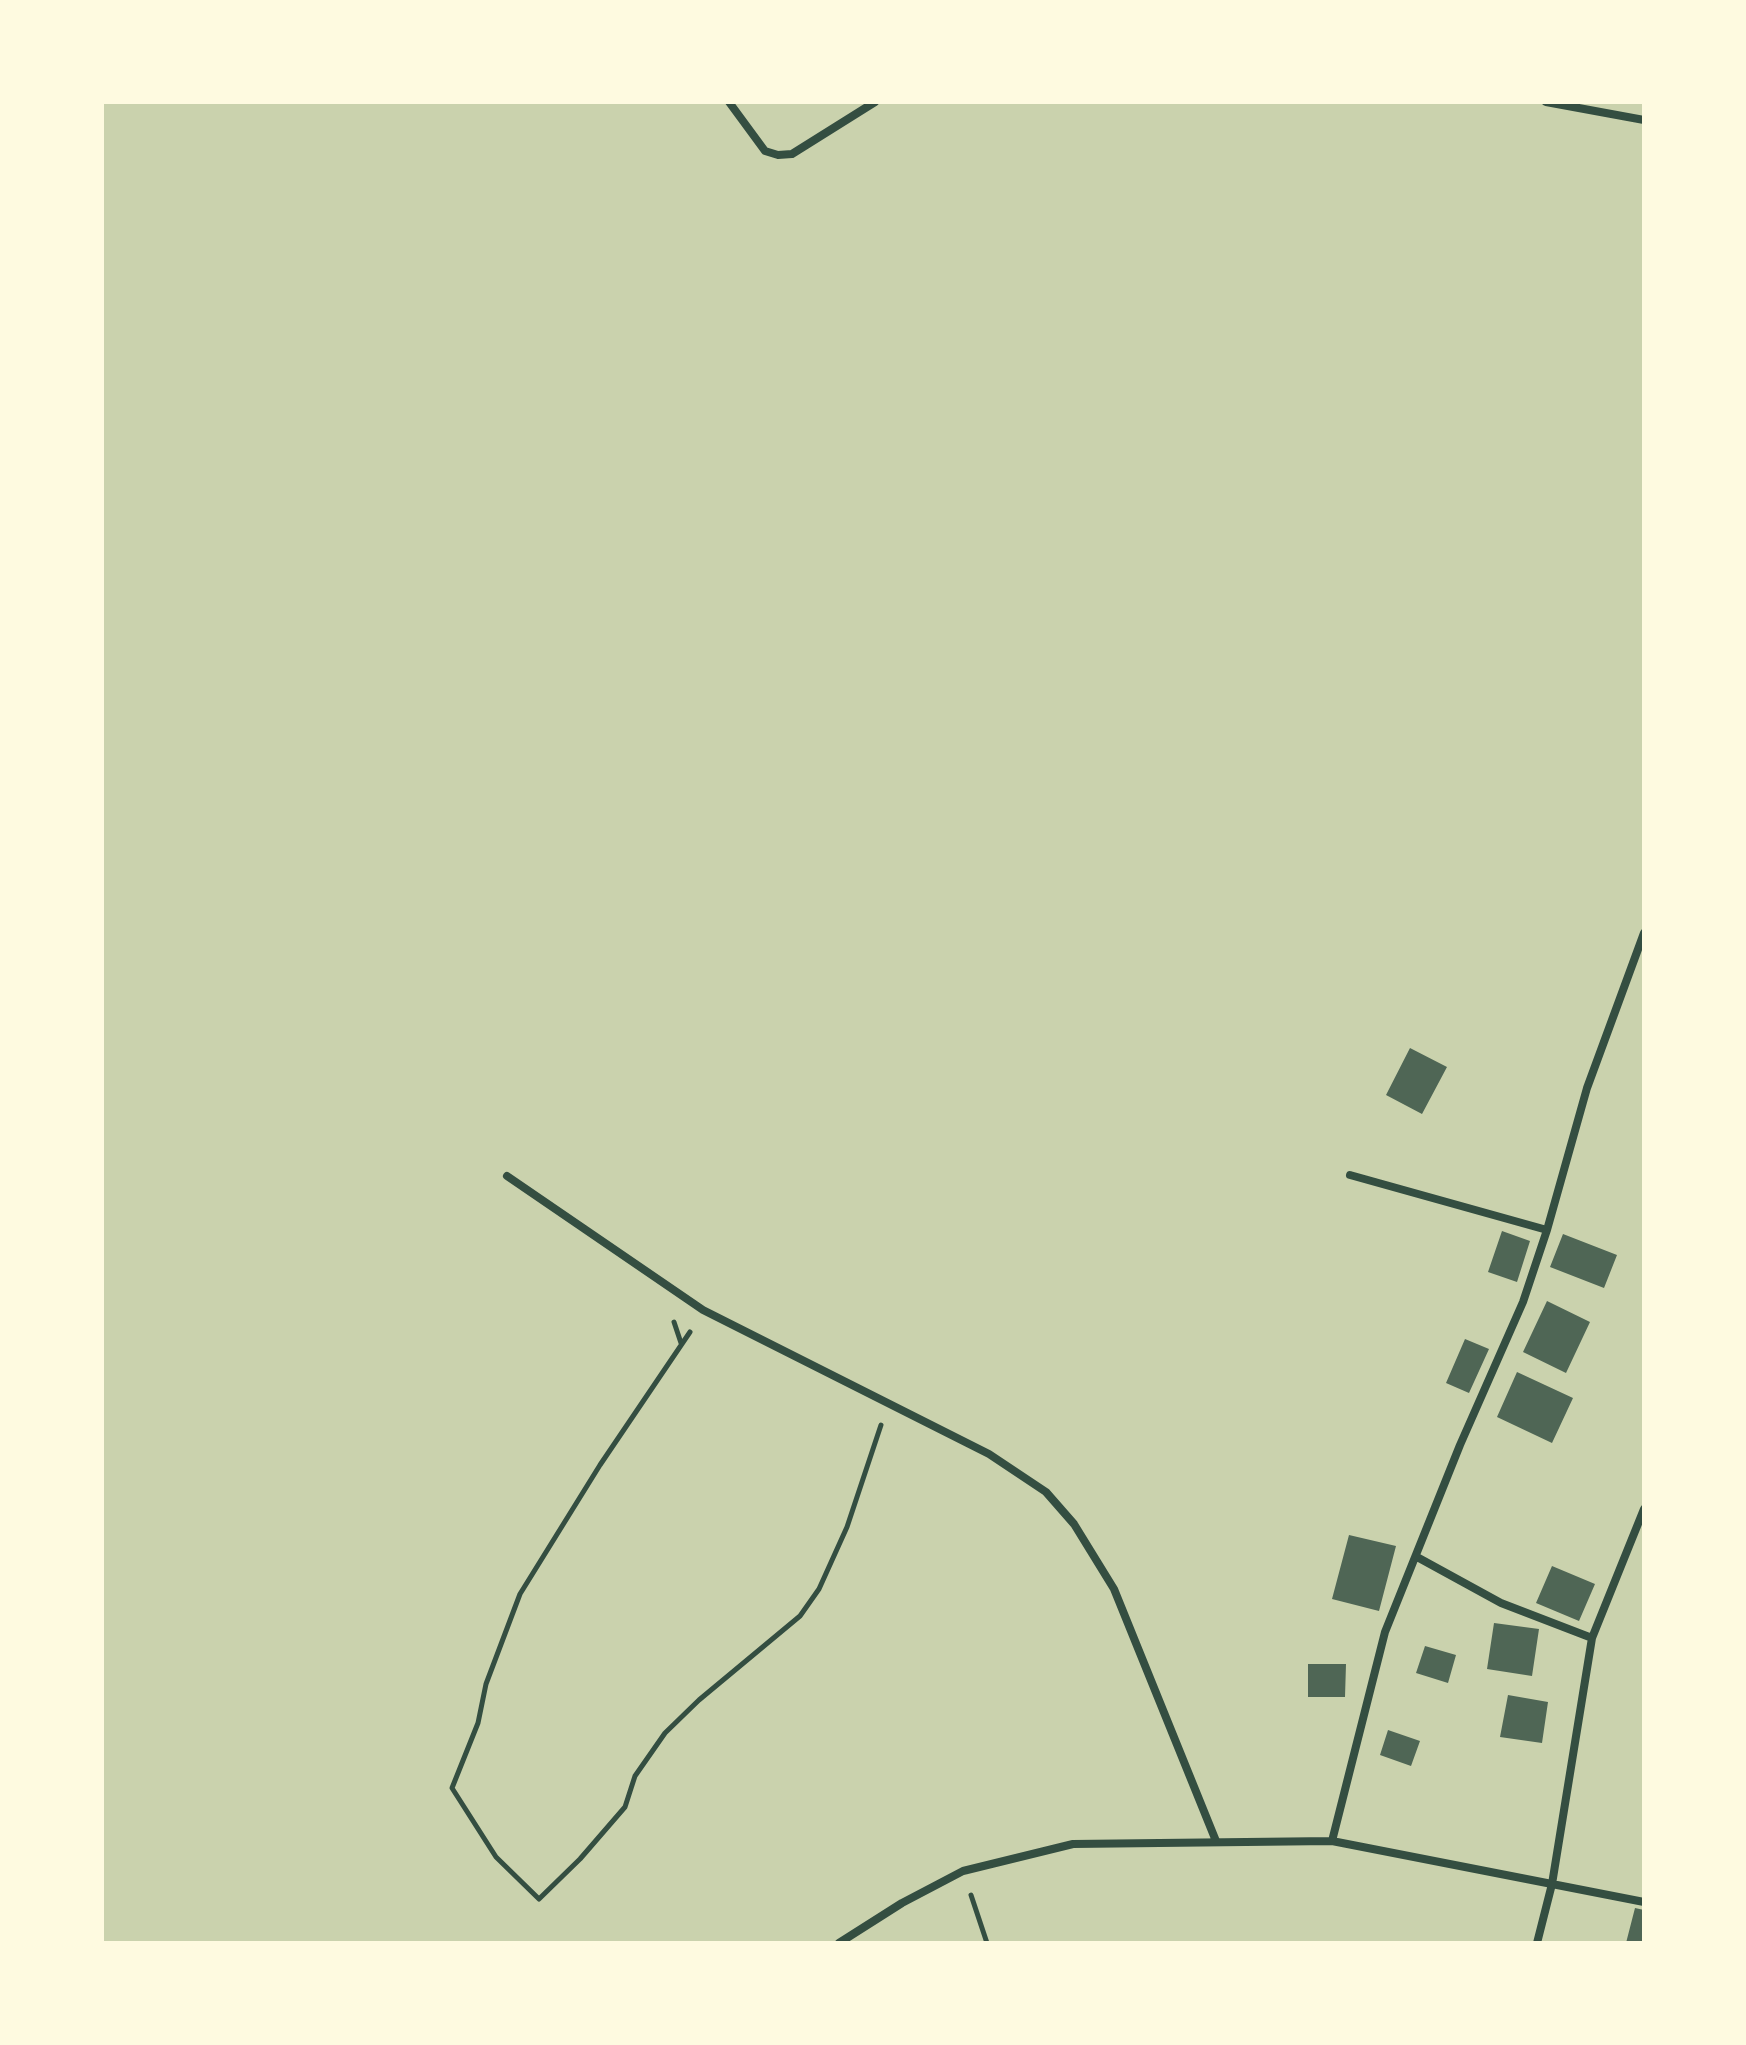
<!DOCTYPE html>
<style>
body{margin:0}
#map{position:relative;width:1746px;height:2045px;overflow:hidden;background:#e9edc9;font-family:Lora,serif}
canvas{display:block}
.frame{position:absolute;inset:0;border:104px solid #fefae0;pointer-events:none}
</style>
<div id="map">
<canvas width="1746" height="2045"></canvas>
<div class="frame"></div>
</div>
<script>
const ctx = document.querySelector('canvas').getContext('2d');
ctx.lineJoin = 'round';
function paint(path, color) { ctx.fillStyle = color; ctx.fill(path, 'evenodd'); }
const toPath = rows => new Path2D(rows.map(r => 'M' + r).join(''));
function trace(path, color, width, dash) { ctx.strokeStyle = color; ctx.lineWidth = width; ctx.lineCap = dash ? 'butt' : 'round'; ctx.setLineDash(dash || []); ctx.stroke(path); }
const green = toPath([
 [102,102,1644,102,1644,1943,102,1943]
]);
const building = toPath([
 [1410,1048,1447,1067,1422,1114,1386,1095],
 [1502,1231,1530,1241,1517,1282,1488,1272],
 [1563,1234,1617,1255,1604,1288,1550,1267],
 [1547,1301,1590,1322,1566,1373,1523,1352],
 [1465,1339,1489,1349,1469,1393,1446,1383],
 [1517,1372,1573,1398,1552,1443,1497,1417],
 [1349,1535,1396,1546,1379,1611,1332,1599],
 [1552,1566,1595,1584,1579,1621,1536,1603],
 [1494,1623,1539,1629,1532,1676,1487,1669],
 [1425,1646,1456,1655,1448,1683,1416,1673],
 [1308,1664,1346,1664,1345,1697,1308,1697],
 [1508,1695,1548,1702,1542,1743,1500,1737],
 [1388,1730,1420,1741,1411,1766,1380,1755],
 [1635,1908,1644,1910,1644,1943,1626,1943]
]);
const path = toPath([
 [674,1322,681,1343],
 [690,1332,600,1465,520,1594,486,1684,478,1723,452,1788,496,1857,539,1899,580,1859,625,1807,635,1776,665,1733,699,1700,800,1616,819,1589,847,1527,881,1425],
 [971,1895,987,1943]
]);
const minor = toPath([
 [729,102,765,151,778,155,792,154,875,102],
 [1546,102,1644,120],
 [1350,1175,1547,1230],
 [507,1176,703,1310,989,1454,1046,1492,1074,1524,1114,1589,1216,1841],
 [1417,1557,1501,1603,1592,1638],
 [1332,1841,1385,1632,1460,1445,1523,1302,1547,1230,1587,1088,1644,933],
 [839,1943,902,1903,963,1871,1073,1844,1332,1841,1644,1902],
 [1537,1943,1552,1884,1592,1638,1644,1509]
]);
paint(green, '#cad2ad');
paint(building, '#4f6655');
trace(path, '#344e41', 5);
trace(minor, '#344e41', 8);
</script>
